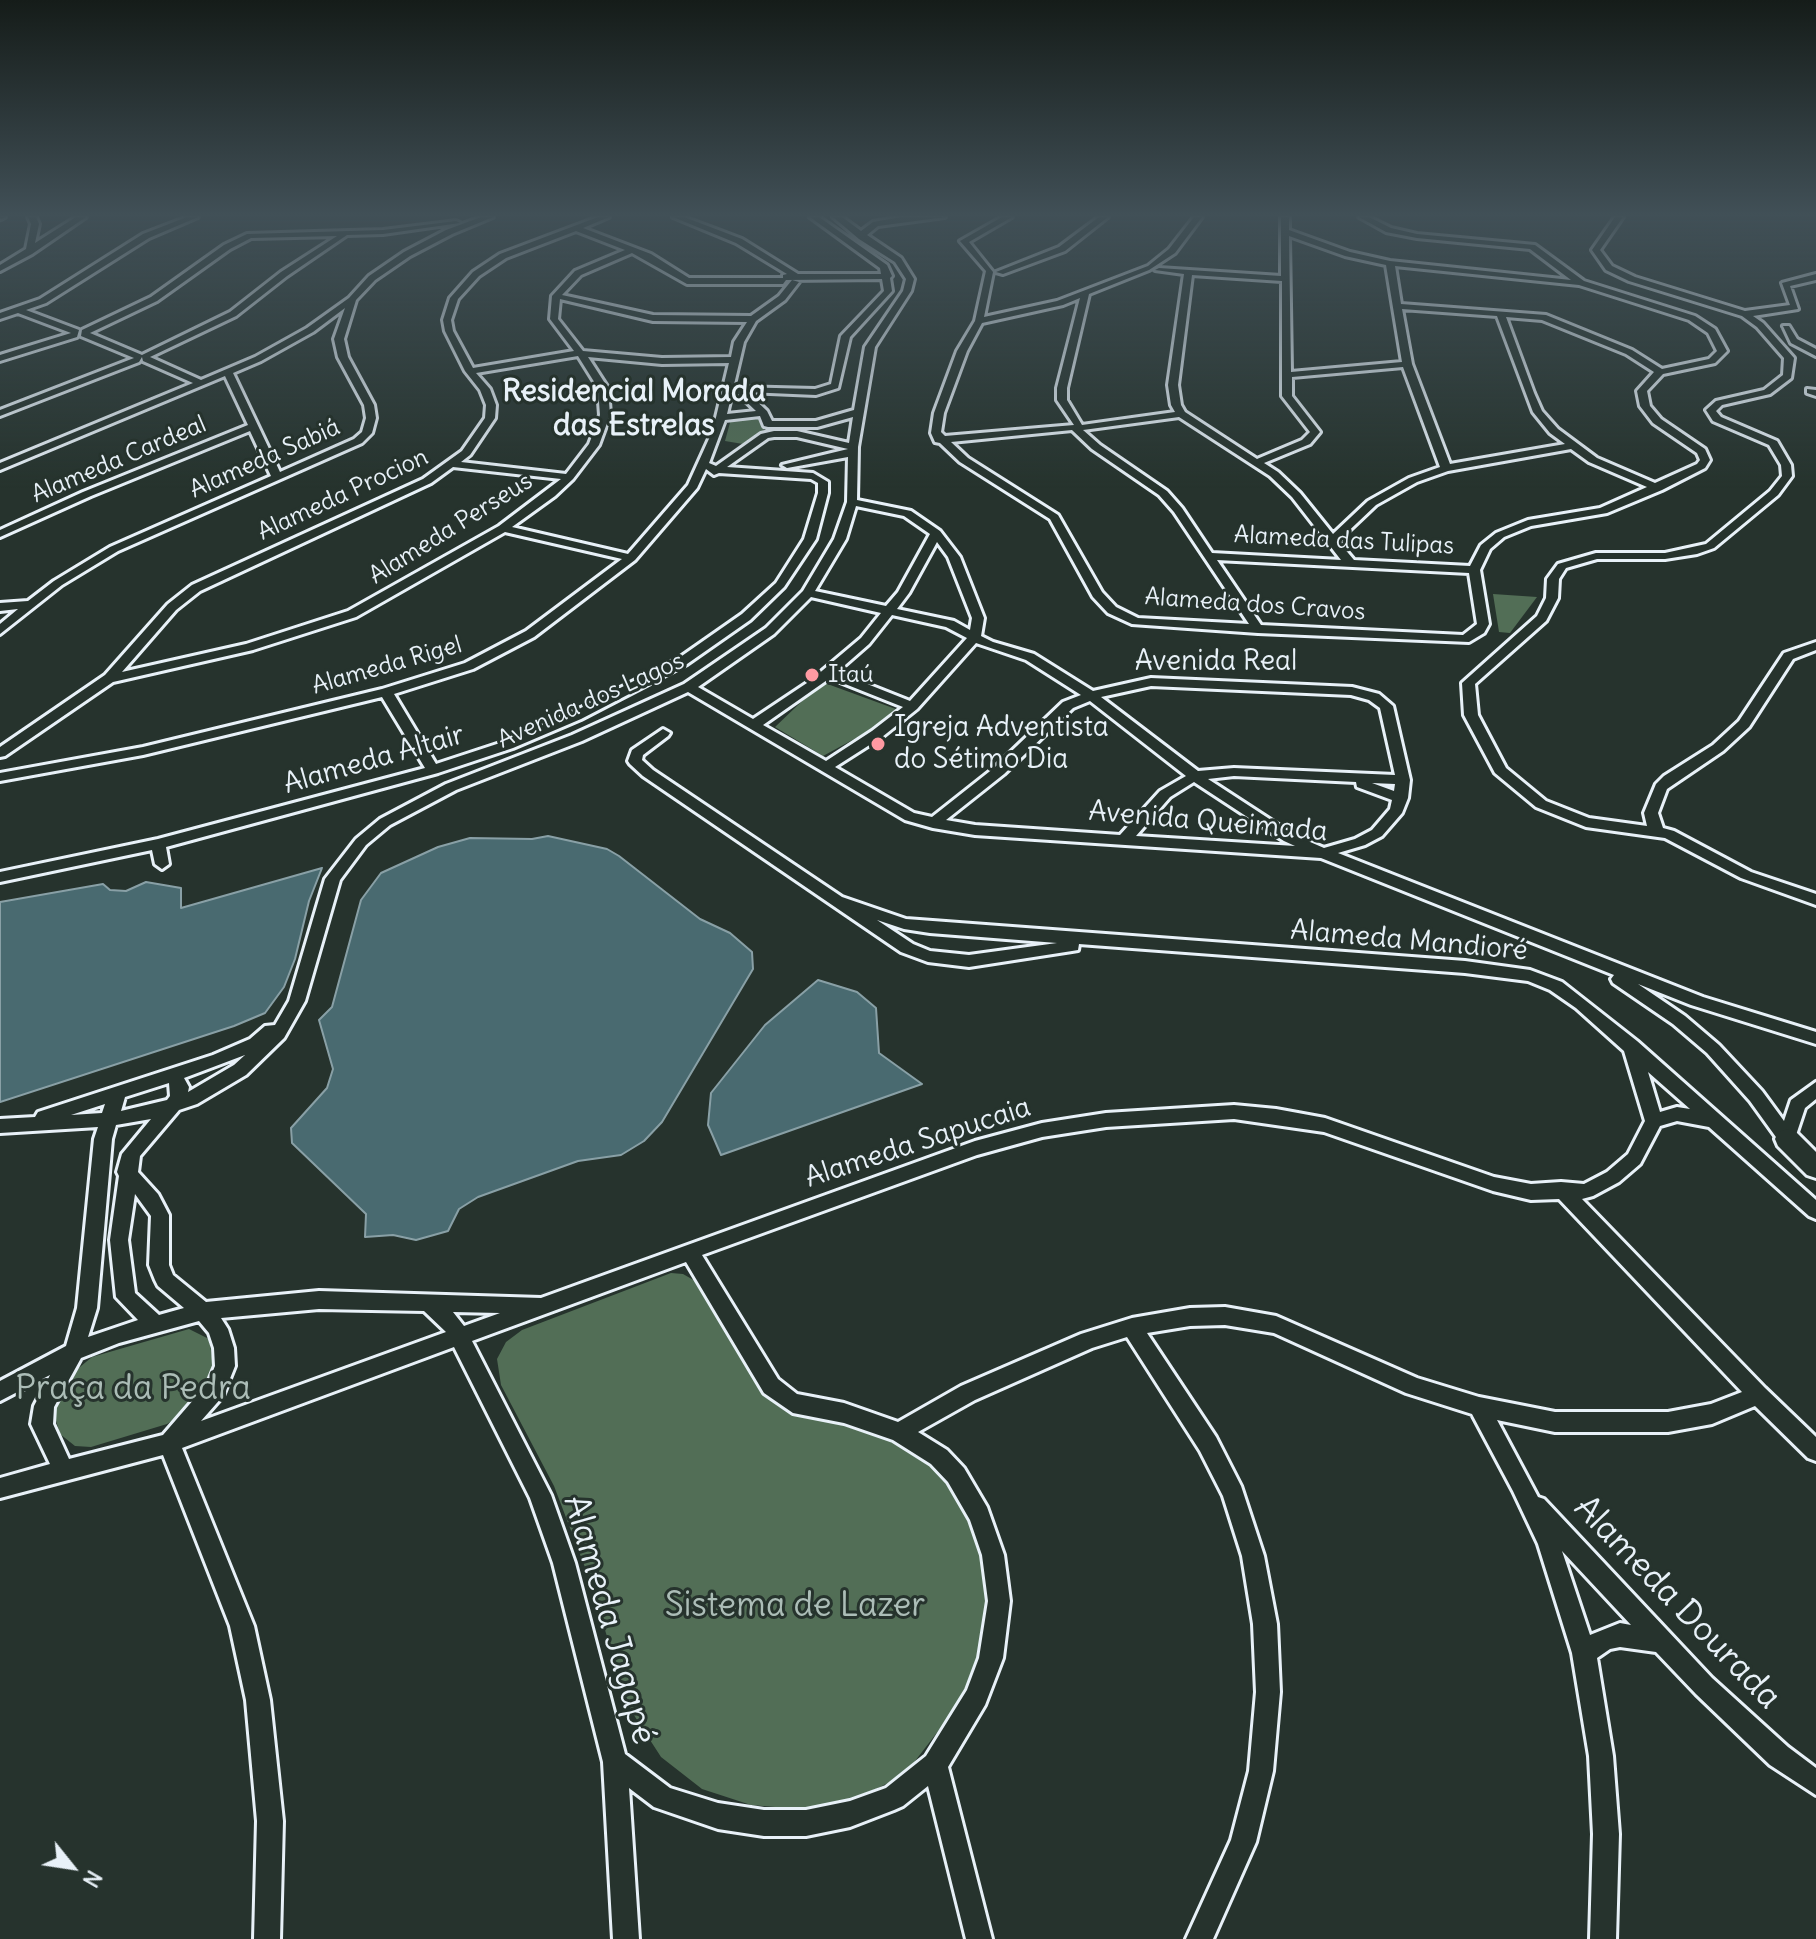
<!DOCTYPE html>
<meta charset="utf-8">
<style>
body{margin:0}
#map{position:relative;width:1816px;height:1939px;overflow:hidden;background:#26332d;font-family:Delius,sans-serif}
canvas{display:block}
.north{position:absolute;left:32px;top:1827px;width:80px;height:80px;-webkit-text-stroke:6px #26332d;paint-order:stroke;rotate:120deg;font-size:22px;font-weight:700;line-height:32px;text-align:center;color:#e8f1f8}
.north::after{content:'';display:block;margin:auto;width:28px;height:36px;background:#e8f1f8;clip-path:polygon(50% 0,100% 100%,50% 72%,0 100%)}
</style>
<div id="map">
<canvas width="1816" height="1939"></canvas>
<div class="north">N</div>
</div>
<script>
const ctx = document.querySelector('canvas').getContext('2d');
ctx.lineJoin = 'round';
function paint(path, color) { ctx.fillStyle = color; ctx.fill(path, 'evenodd'); }
const toPath = rows => new Path2D(rows.map(r => 'M' + r).join(''));
function trace(path, color, width, dash) { ctx.strokeStyle = color; ctx.lineWidth = width; ctx.lineCap = dash ? 'butt' : 'round'; ctx.setLineDash(dash || []); ctx.stroke(path); }
function write(font, color, halo, rows, align = 'center') {
  ctx.font = font + ' Delius,sans-serif'; ctx.lineWidth = 6; ctx.setLineDash([]); ctx.textBaseline = 'middle'; ctx.strokeStyle = halo; ctx.fillStyle = color; for (const [text, x, y, turn = 0] of rows) {
    ctx.save(); ctx.translate(x, y); ctx.rotate((+turn || 0) * Math.PI / 180); ctx.textAlign = isNaN(turn) ? turn : align; if (halo) ctx.strokeText(text, 0, 0); ctx.fillText(text, 0, 0); ctx.restore();
  }
}
const green = toPath([
 [740,416,757,416,763,421,764,430,749,445,725,441,731,419],
 [1493,594,1537,597,1510,633,1499,632],
 [822,682,904,712,823,756,775,727],
 [671,1273,683,1274,697,1282,769,1399,785,1408,891,1440,939,1470,967,1508,984,1555,988,1602,980,1661,949,1717,905,1774,857,1799,799,1809,751,1805,702,1789,661,1757,630,1709,586,1570,554,1486,501,1385,497,1359,506,1342,522,1330],
 [189,1329,209,1339,214,1368,199,1403,167,1424,91,1447,75,1446,60,1434,52,1407,69,1376,92,1357]
]);
const water = toPath([
 [548,836,607,849,619,856,700,919,730,933,752,952,753,969,662,1122,644,1141,621,1155,578,1161,478,1197,459,1209,448,1231,416,1240,393,1235,365,1237,366,1214,292,1143,291,1128,327,1088,333,1069,319,1020,332,1007,361,900,381,873,438,847,470,838,532,839,548,836],
 [322,868,309,901,295,959,284,987,265,1013,234,1026,0,1102,0,902,103,884,110,890,126,891,146,882,181,888,181,908,322,868],
 [818,980,857,992,876,1008,879,1053,922,1084,721,1155,708,1125,711,1093,765,1025,818,980]
]);
const street = toPath([
 [0,217,5,217,1,219,0,217],
 [28,217,36,217,39,224,35,243,76,217,86,217,32,254,0,271,0,265,26,249,31,224,28,217],
 [187,217,198,217,149,238,46,303,26,310,79,330,77,337,0,361,0,355,71,333,18,313,0,319,0,313,40,299,143,234,187,217],
 [481,217,493,217,452,234,410,256,375,280,356,300,344,339,348,357,374,405,376,418,372,433,362,443,118,551,62,585,0,634,0,624,18,609,0,611,0,603,28,601,54,581,110,547,271,476,250,431,91,496,0,537,0,530,83,492,248,425,225,376,0,470,0,463,193,383,143,361,142,357,139,362,0,416,0,410,134,358,81,336,82,330,151,297,224,245,247,234,383,230,456,221,460,223,383,234,347,235,287,276,236,316,150,357,201,380,255,357,307,328,349,298,369,276,404,252,446,230,481,217],
 [337,236,281,272,230,312,142,355,90,333,157,301,230,249,251,238,337,236],
 [345,308,334,339,338,357,364,405,366,418,362,432,354,439,280,472,233,373,261,361,313,332,345,308],
 [598,217,609,217,583,228,651,254,689,278,783,278,783,275,787,274,736,243,673,217,684,217,742,239,798,274,881,274,880,268,810,217,819,217,887,265,892,276,890,278,892,291,850,337,838,388,816,395,747,392,767,411,772,421,816,421,854,410,865,347,903,291,906,279,895,262,859,239,833,217,842,217,861,231,873,222,901,217,945,217,878,226,867,235,901,258,914,279,911,291,875,347,858,447,857,500,911,511,940,531,960,557,984,618,981,636,993,642,1034,654,1093,691,1151,678,1352,687,1379,694,1393,706,1410,780,1408,798,1402,813,1382,836,1365,845,1338,853,1703,997,1816,1032,1816,1044,1691,1005,1638,984,1685,1016,1719,1045,1762,1091,1784,1121,1791,1100,1816,1082,1816,1099,1805,1108,1793,1144,1787,1146,1781,1144,1750,1101,1707,1053,1673,1024,1613,983,1611,979,1614,975,1321,858,975,835,933,828,905,820,688,692,582,741,456,790,390,825,366,845,340,880,305,1001,284,1038,246,1075,197,1104,179,1110,140,1156,138,1172,158,1194,169,1215,169,1265,173,1275,206,1302,319,1291,541,1298,975,1141,1042,1123,1106,1113,1234,1105,1276,1109,1325,1118,1494,1177,1531,1184,1561,1182,1584,1184,1607,1172,1628,1154,1645,1121,1624,1051,1576,1008,1550,990,1528,981,1465,973,1079,944,1078,950,1072,951,969,967,928,962,901,952,643,776,630,764,628,761,632,750,663,729,670,733,668,736,643,755,642,760,653,770,842,897,906,919,1465,961,1530,970,1562,982,1637,1041,1816,1200,1816,1219,1809,1216,1709,1127,1677,1121,1660,1126,1640,1164,1619,1182,1593,1196,1582,1199,1765,1388,1816,1437,1816,1461,1808,1458,1755,1406,1712,1424,1668,1432,1555,1432,1497,1420,1538,1497,1544,1499,1712,1678,1788,1747,1816,1768,1816,1795,1770,1765,1696,1694,1656,1652,1620,1647,1610,1649,1597,1658,1613,1756,1619,1834,1616,1939,1590,1939,1593,1834,1589,1756,1572,1653,1538,1544,1513,1491,1472,1414,1406,1393,1274,1333,1225,1325,1190,1326,1147,1333,1216,1437,1241,1486,1264,1556,1277,1624,1280,1692,1273,1771,1256,1842,1213,1939,1186,1939,1231,1840,1249,1771,1256,1692,1253,1624,1242,1556,1223,1496,1200,1451,1127,1337,1092,1348,975,1400,918,1432,947,1450,964,1468,987,1507,1004,1555,1010,1601,1003,1658,985,1705,948,1767,992,1939,966,1939,928,1786,903,1806,894,1810,850,1827,806,1836,764,1836,718,1829,654,1807,629,1788,639,1939,613,1939,603,1762,553,1563,530,1498,454,1347,182,1448,254,1626,270,1700,283,1821,280,1939,254,1939,257,1821,246,1700,230,1626,163,1455,0,1498,0,1478,50,1464,31,1424,34,1406,50,1375,0,1401,0,1381,66,1346,77,1308,94,1139,98,1127,0,1133,0,1119,35,1117,38,1112,213,1055,250,1039,265,1026,275,1025,289,1001,325,879,356,839,380,819,446,784,572,735,684,684,766,628,803,591,834,539,847,502,848,457,787,468,782,465,848,449,797,437,774,437,768,438,727,467,813,473,828,482,828,493,816,539,784,587,750,620,687,664,581,719,513,748,438,773,166,847,169,864,162,869,155,864,152,850,0,882,0,872,158,839,425,768,382,697,143,755,0,781,0,773,143,747,382,689,465,663,526,631,622,559,505,532,356,617,253,650,113,682,5,756,0,757,0,747,105,675,168,604,192,585,423,479,462,451,485,418,486,405,480,390,465,371,445,331,443,320,450,298,473,272,500,254,598,217],
 [576,231,625,250,575,271,552,296,550,319,574,351,473,368,453,331,451,320,458,299,479,276,506,258,576,231],
 [632,253,687,284,783,284,786,280,882,279,884,291,841,336,831,384,815,389,736,387,736,392,756,411,727,414,744,342,756,321,785,300,799,282,792,280,779,296,751,316,653,315,562,295,581,275,632,253],
 [560,299,653,321,747,322,734,342,731,357,662,358,583,351,558,319,560,299],
 [578,356,598,388,600,415,589,444,566,474,461,462,470,455,495,418,496,405,490,389,476,373,578,356],
 [588,357,662,364,729,363,713,430,688,485,628,554,512,527,555,496,573,479,599,445,610,415,608,388,588,357],
 [760,416,764,426,768,427,817,427,853,417,849,443,797,431,774,431,761,434,716,466,709,463,725,420,760,416],
 [453,467,561,479,499,526,348,611,246,644,122,672,176,610,200,591,431,483,453,467],
 [706,469,714,475,719,473,811,479,818,483,818,493,804,539,776,583,742,614,679,658,571,713,503,742,436,764,394,694,473,669,534,637,635,560,697,488,706,469],
 [856,506,904,516,930,534,898,592,886,606,815,591,846,539,856,506],
 [937,542,948,557,972,618,970,630,954,621,897,609,909,593,937,542],
 [811,597,881,613,861,638,810,681,753,719,698,687,774,634,811,597],
 [892,615,946,627,967,638,910,701,837,672,869,644,892,615],
 [976,643,1026,660,1081,695,1063,702,994,768,932,817,914,813,835,767,882,737,917,709,976,643],
 [830,678,903,707,872,731,826,761,763,725,830,678],
 [1151,686,1351,695,1369,700,1380,708,1395,775,1234,768,1198,771,1101,697,1151,686],
 [1090,701,1186,776,1160,791,1120,835,975,825,946,820,1004,774,1073,708,1090,701],
 [1234,776,1356,782,1357,787,1392,800,1390,809,1372,830,1355,839,1324,848,1294,835,1208,779,1234,776],
 [1194,782,1284,841,1295,846,1136,836,1170,797,1194,782],
 [1372,783,1395,784,1394,791,1372,783],
 [877,920,904,929,930,933,1057,943,969,955,930,951,913,944,877,920],
 [245,1055,234,1065,188,1092,189,1087,184,1078,245,1055],
 [1648,1072,1690,1109,1677,1107,1660,1112,1648,1072],
 [169,1083,170,1096,167,1100,121,1111,125,1097,169,1083],
 [105,1104,102,1113,71,1115,105,1104],
 [151,1119,122,1154,117,1172,119,1176,110,1240,116,1297,138,1320,88,1337,97,1308,112,1139,116,1125,151,1119],
 [1234,1119,1324,1132,1493,1191,1531,1200,1559,1199,1742,1392,1711,1404,1668,1412,1555,1412,1479,1397,1417,1378,1276,1316,1225,1307,1190,1308,1132,1318,1081,1334,961,1386,898,1422,844,1403,797,1394,778,1379,702,1255,977,1155,1042,1137,1106,1127,1234,1119],
 [135,1194,151,1216,149,1265,155,1280,158,1286,184,1308,159,1315,135,1293,128,1240,135,1194],
 [686,1262,764,1393,793,1413,844,1423,893,1440,931,1464,948,1482,970,1520,982,1555,988,1601,979,1658,967,1690,926,1756,886,1788,850,1801,806,1810,764,1810,718,1803,670,1788,625,1754,575,1563,551,1495,472,1341,686,1262],
 [319,1309,424,1311,446,1332,201,1421,223,1396,235,1366,234,1348,228,1329,221,1318,319,1309],
 [453,1312,500,1313,464,1326,453,1312],
 [199,1321,209,1333,214,1348,215,1366,208,1383,163,1435,69,1459,53,1424,54,1407,81,1358,119,1343,199,1321],
 [1562,1551,1631,1625,1620,1623,1590,1635,1562,1551],
 [1002,217,1012,217,969,242,993,272,984,317,1057,301,1148,266,1169,249,1194,217,1202,217,1175,253,1149,270,1089,294,1067,388,1067,400,1082,425,1175,412,1171,405,1168,385,1184,274,1155,270,1159,268,1281,276,1281,217,1289,217,1289,230,1350,252,1390,261,1571,280,1530,249,1417,238,1386,232,1359,217,1369,217,1391,228,1417,234,1535,245,1584,281,1695,316,1715,329,1727,351,1715,363,1663,374,1647,391,1650,406,1661,419,1705,449,1710,460,1705,468,1662,490,1607,513,1531,526,1504,537,1490,549,1480,570,1489,624,1484,633,1469,642,1258,633,1132,624,1108,613,1093,597,1050,519,960,462,940,443,935,442,931,433,934,413,957,351,975,321,986,271,960,241,1002,217],
 [1289,236,1345,256,1386,265,1402,362,1291,372,1289,236],
 [1395,266,1579,285,1689,320,1708,333,1717,351,1709,359,1662,369,1632,350,1546,315,1401,304,1395,266],
 [1192,275,1282,281,1282,396,1310,432,1302,440,1257,459,1185,412,1181,405,1178,385,1192,275],
 [1080,298,1057,388,1057,400,1074,425,945,436,941,432,944,413,967,351,982,323,1063,305,1080,298],
 [1402,309,1497,316,1533,412,1550,433,1565,444,1450,464,1412,364,1402,309],
 [1506,317,1542,320,1626,354,1654,372,1637,391,1640,406,1653,423,1697,453,1700,460,1697,464,1655,483,1597,458,1558,429,1542,411,1534,393,1506,317],
 [1403,367,1440,467,1409,478,1368,501,1333,534,1300,493,1278,472,1264,463,1310,444,1320,432,1292,396,1292,377,1403,367],
 [1179,417,1270,476,1292,497,1341,560,1212,553,1182,508,1167,491,1100,445,1083,430,1179,417],
 [1072,430,1092,449,1159,495,1174,512,1249,624,1138,618,1116,607,1102,592,1058,515,968,458,951,442,1072,430],
 [1571,449,1589,462,1647,487,1600,508,1528,520,1496,533,1481,545,1470,566,1354,560,1338,541,1376,505,1417,482,1448,471,1571,449],
 [1217,560,1469,573,1477,624,1463,635,1261,625,1217,560],
 [1099,217,1108,217,1065,251,1003,274,996,272,1059,247,1099,217],
 [1615,217,1623,217,1600,250,1612,266,1635,277,1745,311,1790,305,1782,283,1816,274,1816,280,1790,286,1798,309,1753,316,1763,323,1794,358,1791,378,1770,394,1722,405,1716,411,1721,417,1777,441,1791,465,1792,476,1778,495,1714,548,1697,554,1665,559,1597,559,1566,568,1559,579,1558,598,1546,621,1475,684,1478,715,1506,768,1546,801,1589,818,1647,826,1644,813,1656,784,1664,776,1713,745,1739,721,1784,653,1816,642,1816,650,1793,659,1749,727,1723,751,1667,789,1658,813,1663,828,1674,831,1751,872,1816,894,1816,905,1741,878,1665,838,1586,827,1536,807,1495,773,1464,715,1462,683,1537,616,1546,598,1547,579,1558,564,1596,553,1665,553,1706,544,1770,491,1782,476,1781,465,1769,445,1713,421,1706,410,1716,401,1764,390,1783,375,1784,358,1757,327,1742,316,1629,281,1606,270,1592,250,1615,217],
 [1783,326,1789,326,1797,339,1816,349,1816,356,1791,343,1783,326],
 [1807,389,1816,390,1816,396,1807,393,1807,389]
]);
const secondary = toPath([
 [1787,1129,1796,1132,1816,1152,1816,1178,1807,1175,1778,1146,1775,1139,1778,1132,1787,1129]
]);
const markers = [
 [812,675,8,"#ff9aa2"],
 [878,744,8,"#ff9aa2"]
];
const farStreetnames = [
 ["Alameda Sabiá",265,459,-24],
 ["Alameda Cardeal",119,460,-23],
 ["Alameda Procion",343,495,-25],
 ["Alameda Perseus",451,529,-32],
 ["Alameda das Tulipas",1344,541,3],
 ["Alameda dos Cravos",1255,605,4],
 ["Alameda Rigel",387,666,-16],
 ["Avenida dos Lagos",591,701,-24]
];
const farPoinames = [
 ["Itaú",828,675]
];
const streetNames = [
 ["Avenida Real",1216,662],
 ["Alameda Altair",374,760,-16],
 ["Avenida Queimada",1208,822,5],
 ["Alameda Mandioré",1409,941,5],
 ["Alameda Sapucaia",918,1143,-18]
];
const poiNames = [
 ["Igreja Adventista",894,728],
 ["do Sétimo Dia",894,760]
];
const farDistrictnames = [
 ["Residencial Morada",634,392],
 ["das Estrelas",634,426]
];
const nearParknames = [
 ["Praça da Pedra",133,1389],
 ["Sistema de Lazer",795,1606]
];
const nearStreetnames = [
 ["Alameda Dourada",1677,1603,46],
 ["Alameda Jagapé",609,1620,74]
];
paint(green, '#526e56');
paint(water, '#496a70');
trace(water, '#89a0a6', 2);
trace(street, '#e8f1f8', 6);
trace(secondary, '#e8f1f8', 6);
paint(street, '#26332d');
paint(secondary, '#26332d');
const sky = ctx.createLinearGradient(0, 0, 0, 489);
sky.addColorStop(0, '#151c19');
sky.addColorStop(0.44, '#415057');
sky.addColorStop(1, '#41505700');
ctx.fillStyle = sky;
ctx.fillRect(0, 0, 1816, 489);
for (const [x, y, r, color] of markers) { const dot = new Path2D(); dot.arc(x, y, r, 0, 2 * Math.PI); ctx.fillStyle = color; ctx.fill(dot); trace(dot, '#26332d', 3); }
write('24px', '#e8f1f8', '#26332d', farStreetnames);
write('24px', '#e8f1f8', '#26332d', farPoinames, 'left');
write('28px', '#e8f1f8', '#26332d', streetNames);
write('28px', '#e8f1f8', '#26332d', poiNames, 'left');
write('bold 30px', '#e8f1f8', '#26332d', farDistrictnames);
write('34px', '#acbdb7', '#26332d', nearParknames);
write('34px', '#e8f1f8', '#26332d', nearStreetnames);
</script>
